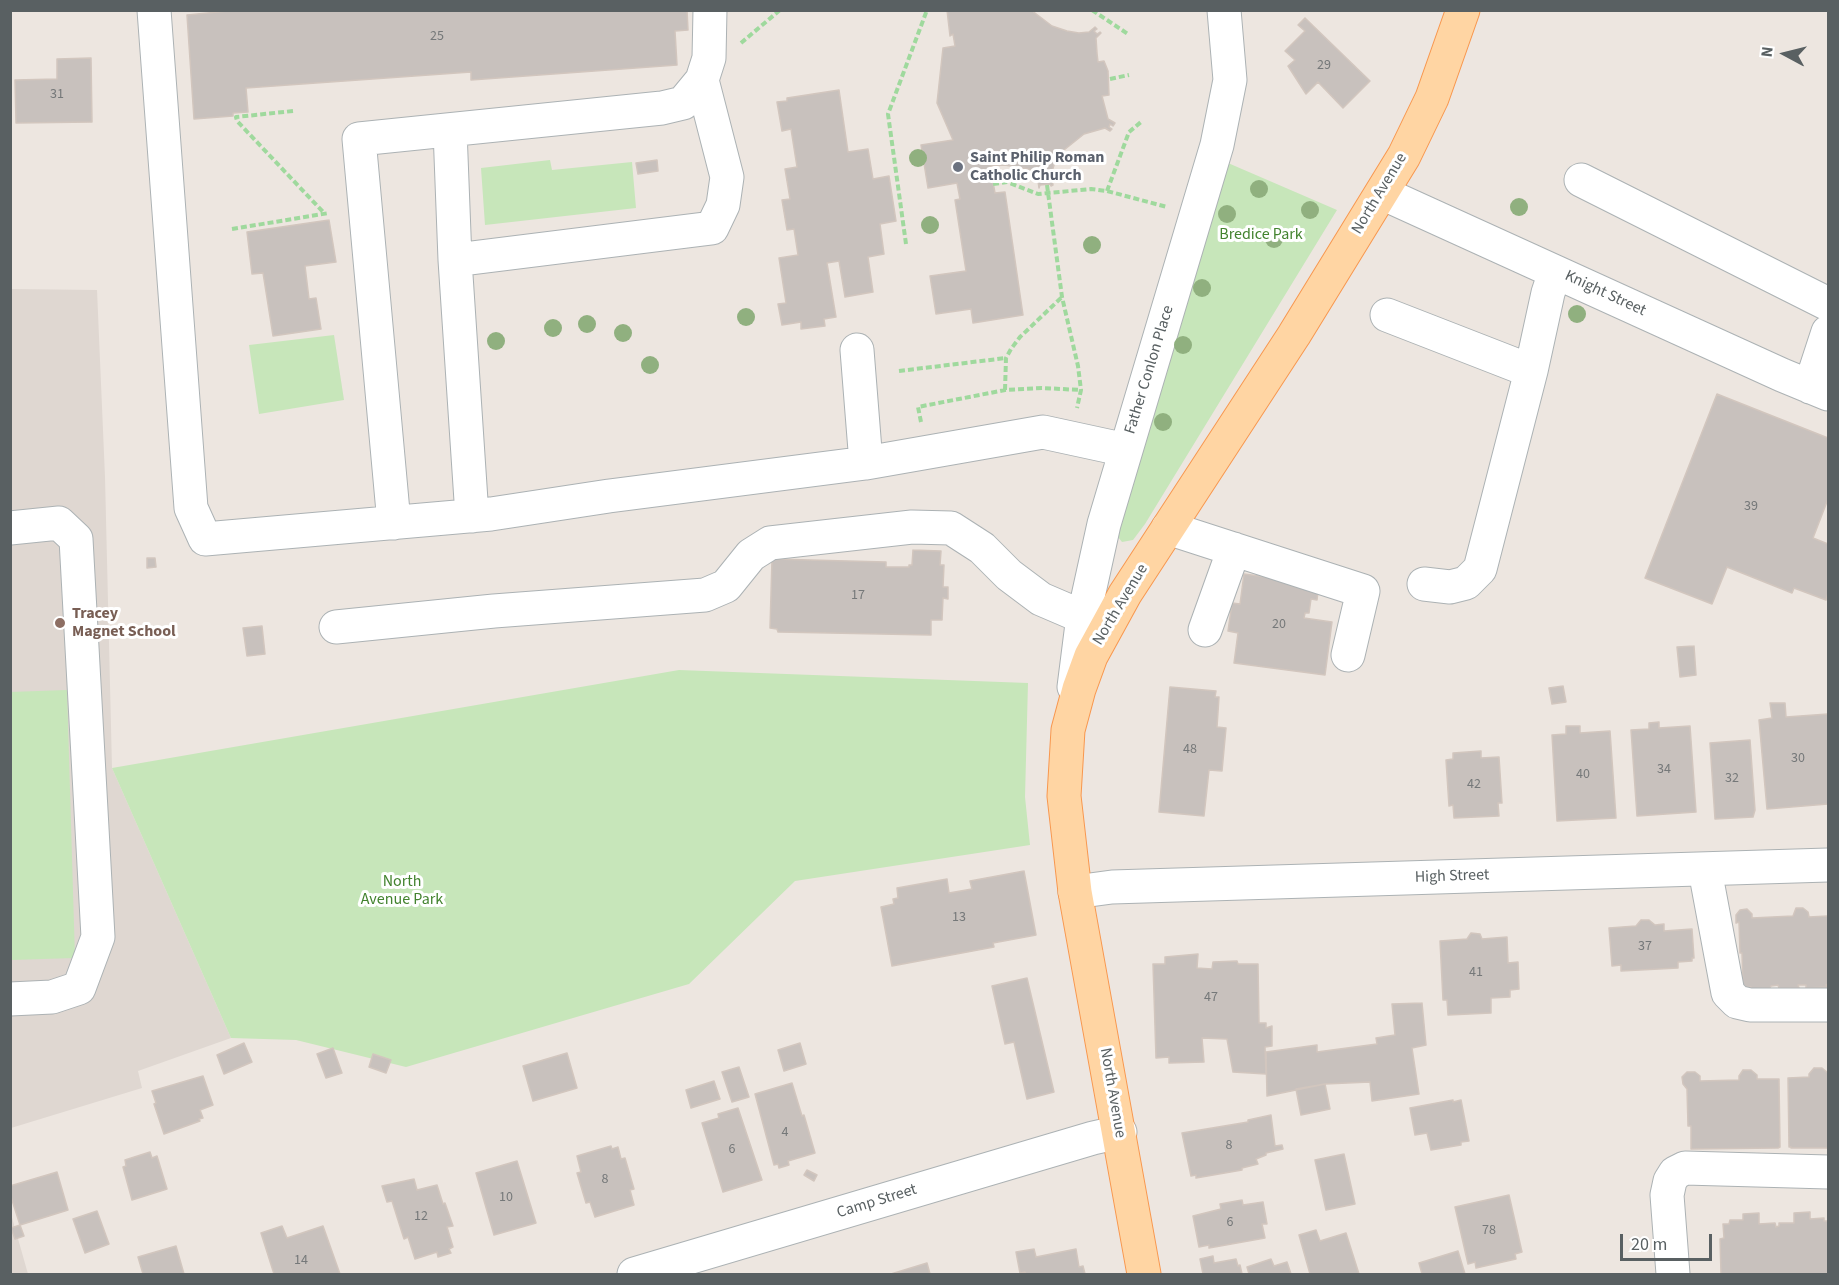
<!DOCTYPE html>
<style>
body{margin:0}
#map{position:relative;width:1839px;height:1285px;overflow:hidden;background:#ede6e0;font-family:"Source Sans 3",sans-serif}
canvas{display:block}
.frame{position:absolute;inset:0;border:12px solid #596062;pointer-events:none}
.north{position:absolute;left:1755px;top:24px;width:60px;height:60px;-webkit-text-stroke:4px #fff;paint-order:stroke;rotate:277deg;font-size:16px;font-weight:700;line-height:24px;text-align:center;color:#596062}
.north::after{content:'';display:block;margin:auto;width:21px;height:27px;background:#596062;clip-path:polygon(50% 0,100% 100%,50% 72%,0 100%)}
.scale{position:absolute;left:1620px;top:1234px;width:92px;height:27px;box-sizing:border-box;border:3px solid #596062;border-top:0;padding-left:8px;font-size:18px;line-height:21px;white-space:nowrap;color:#596062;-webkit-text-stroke:4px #fff;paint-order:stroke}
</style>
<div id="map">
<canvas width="1839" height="1285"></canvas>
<div class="frame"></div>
<div class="north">N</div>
<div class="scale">20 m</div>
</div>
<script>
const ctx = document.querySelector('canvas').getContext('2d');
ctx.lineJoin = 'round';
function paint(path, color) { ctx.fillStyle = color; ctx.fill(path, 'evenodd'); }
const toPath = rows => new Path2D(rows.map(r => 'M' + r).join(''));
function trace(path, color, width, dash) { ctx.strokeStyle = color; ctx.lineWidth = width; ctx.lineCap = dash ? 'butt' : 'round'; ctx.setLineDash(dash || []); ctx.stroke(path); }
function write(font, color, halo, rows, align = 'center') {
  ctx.font = font + ' "Source Sans 3",sans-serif'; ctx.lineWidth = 6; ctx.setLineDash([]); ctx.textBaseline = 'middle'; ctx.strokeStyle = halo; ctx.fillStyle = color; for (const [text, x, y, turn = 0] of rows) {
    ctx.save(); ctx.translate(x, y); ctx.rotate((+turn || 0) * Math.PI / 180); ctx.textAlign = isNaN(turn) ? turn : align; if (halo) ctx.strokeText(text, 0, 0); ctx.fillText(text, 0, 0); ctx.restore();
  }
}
const education = toPath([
 [11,289,97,290,105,477,112,768,231,1038,138,1071,142,1088,11,1128],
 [11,1214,28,1274,11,1274]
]);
const green = toPath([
 [550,160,552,170,632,162,636,208,485,225,481,168],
 [1228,163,1337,210,1145,524,1133,540,1122,542,1118,537,1119,531],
 [334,335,344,400,259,414,249,345],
 [679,670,1028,683,1025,797,1030,845,795,881,689,984,406,1067,296,1040,231,1038,112,768],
 [67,690,75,958,11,960,10,692]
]);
const building = toPath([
 [238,10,687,10,688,30,675,31,677,65,471,80,471,72,246,88,248,112,233,113,233,116,194,119,187,15,238,10],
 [947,10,1031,10,1052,26,1067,31,1079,33,1089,32,1095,27,1097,29,1094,31,1097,34,1100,32,1101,33,1096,38,1097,53,1098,62,1104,61,1108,71,1109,95,1102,96,1108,119,1115,123,1113,126,1110,124,1109,127,1112,129,1110,131,1105,128,1084,134,1064,150,1054,165,1051,175,1053,185,1051,186,1050,184,1040,185,1039,188,1037,174,1028,169,1005,165,990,166,995,193,1005,192,1023,315,973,323,971,309,936,314,930,276,966,271,955,200,960,199,957,183,928,188,921,145,953,140,937,103,943,48,955,46,953,34,950,36,947,10],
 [1305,18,1370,81,1343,108,1318,82,1306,94,1288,66,1295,60,1285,51,1305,31,1298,25,1305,18],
 [91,58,92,122,16,123,15,80,57,79,57,59,91,58],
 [839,90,848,152,868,149,873,179,889,176,896,221,880,224,884,254,868,257,873,292,845,297,839,261,827,263,836,317,824,319,825,326,801,329,801,322,782,325,778,304,786,303,779,258,798,255,794,229,787,230,782,200,790,199,785,169,797,167,791,129,782,131,777,102,787,101,787,98,839,90],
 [657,160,658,171,638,174,636,163,657,160],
 [329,220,336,262,305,266,309,299,316,298,321,329,273,336,263,273,252,274,247,232,329,220],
 [1717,394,1828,438,1828,499,1813,538,1828,544,1828,593,1826,600,1794,588,1792,593,1727,567,1712,604,1645,578,1717,394],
 [913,550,941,551,940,565,944,565,943,587,948,587,948,599,943,598,942,620,931,620,931,635,778,632,777,629,770,628,772,559,886,562,886,567,909,567,909,565,912,565,913,550],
 [147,558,155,558,156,567,147,568,147,558],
 [1244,574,1319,584,1317,600,1311,599,1309,613,1305,613,1304,618,1332,622,1325,675,1234,663,1238,633,1228,631,1232,603,1240,604,1244,574],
 [262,626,265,654,247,656,243,628,262,626],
 [1694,646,1696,675,1680,677,1677,647,1694,646],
 [1563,686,1566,702,1552,704,1549,688,1563,686],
 [1170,687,1216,691,1215,697,1219,697,1217,727,1226,728,1222,771,1209,770,1204,816,1159,812,1170,687],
 [1770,703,1785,703,1786,717,1828,714,1828,804,1767,809,1759,720,1772,718,1770,703],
 [1659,722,1659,728,1690,726,1696,812,1637,816,1631,730,1649,729,1649,723,1659,722],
 [1566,726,1580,726,1580,733,1610,731,1616,818,1557,821,1552,735,1566,734,1566,726],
 [1750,740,1755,810,1753,817,1715,819,1710,743,1750,740],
 [1481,751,1481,758,1499,757,1502,803,1498,803,1499,816,1454,818,1453,805,1449,806,1446,760,1453,759,1453,753,1481,751],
 [1024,871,1036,935,993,943,994,947,892,966,881,907,894,904,893,899,898,898,897,888,947,879,949,893,972,889,970,881,1024,871],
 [1796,908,1803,908,1808,912,1809,917,1828,916,1828,984,1826,985,1827,987,1806,988,1806,985,1798,985,1799,988,1779,988,1778,985,1771,986,1770,988,1751,989,1751,987,1743,987,1742,953,1740,953,1739,922,1736,923,1736,915,1740,910,1747,909,1752,914,1752,918,1793,916,1796,908],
 [1641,920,1649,920,1655,925,1664,924,1664,931,1692,929,1694,958,1692,958,1692,961,1678,962,1678,968,1621,971,1621,965,1612,966,1609,928,1636,926,1641,920],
 [1471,933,1480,934,1482,939,1507,937,1508,963,1518,962,1519,989,1510,990,1510,997,1491,998,1491,1013,1448,1015,1447,1000,1443,1000,1440,941,1467,939,1471,933],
 [1198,954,1197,968,1212,969,1213,962,1237,961,1238,964,1258,964,1259,1023,1266,1023,1266,1028,1272,1026,1272,1046,1265,1047,1266,1074,1233,1072,1227,1039,1202,1038,1204,1062,1169,1063,1169,1057,1156,1058,1153,964,1165,964,1165,957,1198,954],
 [1027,978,1054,1092,1027,1099,1014,1042,1005,1044,992,986,1027,978],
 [1422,1003,1426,1045,1412,1048,1419,1094,1372,1101,1370,1082,1325,1084,1267,1096,1266,1052,1317,1045,1317,1052,1377,1044,1376,1038,1395,1035,1392,1004,1422,1003],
 [244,1043,252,1062,224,1074,217,1055,244,1043],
 [800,1043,806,1064,784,1071,778,1050,800,1043],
 [333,1048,342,1073,326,1078,317,1054,333,1048],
 [567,1053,577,1088,533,1101,523,1066,567,1053],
 [373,1054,391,1060,386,1073,369,1067,373,1054],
 [739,1067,749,1097,732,1102,722,1072,739,1067],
 [1814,1068,1822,1068,1828,1073,1828,1148,1791,1148,1791,1147,1789,1147,1788,1078,1809,1077,1809,1074,1814,1068],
 [1743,1070,1751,1070,1757,1075,1757,1079,1779,1079,1780,1147,1778,1148,1691,1149,1691,1126,1688,1126,1687,1089,1683,1084,1682,1077,1687,1072,1695,1072,1700,1076,1700,1081,1739,1080,1739,1076,1743,1070],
 [203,1076,213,1105,200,1110,203,1118,199,1119,200,1121,164,1134,154,1104,156,1103,152,1091,203,1076],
 [714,1081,720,1099,691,1108,686,1090,714,1081],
 [792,1083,802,1116,804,1115,815,1153,788,1161,789,1165,779,1168,778,1164,774,1165,755,1094,792,1083],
 [1325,1084,1330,1109,1301,1115,1296,1089,1325,1084],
 [1453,1100,1453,1102,1461,1100,1469,1141,1461,1142,1461,1145,1431,1150,1427,1133,1415,1135,1410,1108,1453,1100],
 [738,1108,762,1180,723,1192,702,1123,719,1118,718,1114,738,1108],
 [1271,1115,1275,1146,1282,1145,1283,1149,1266,1153,1266,1155,1256,1159,1258,1164,1242,1168,1242,1170,1196,1178,1196,1175,1191,1176,1182,1133,1248,1122,1248,1120,1271,1115],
 [611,1146,612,1149,618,1147,621,1159,625,1158,634,1189,630,1190,634,1205,595,1217,590,1202,586,1203,577,1173,581,1172,577,1156,611,1146],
 [150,1152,152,1158,157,1156,167,1189,132,1200,123,1167,126,1166,125,1160,150,1152],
 [1344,1154,1355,1204,1326,1210,1315,1160,1344,1154],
 [517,1161,536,1223,494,1235,476,1173,517,1161],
 [807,1170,817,1175,814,1181,804,1175,807,1170],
 [57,1172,68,1210,20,1225,10,1194,10,1186,57,1172],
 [414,1179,417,1190,437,1185,443,1204,445,1203,453,1226,447,1227,453,1247,449,1249,451,1253,438,1257,437,1252,415,1259,408,1237,404,1239,392,1201,387,1202,382,1186,414,1179],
 [1509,1195,1522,1252,1515,1254,1516,1259,1476,1268,1475,1262,1468,1264,1455,1207,1509,1195],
 [1242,1200,1243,1205,1263,1202,1267,1224,1262,1224,1265,1238,1209,1248,1209,1245,1199,1247,1193,1216,1221,1209,1220,1204,1242,1200],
 [97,1211,109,1244,85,1253,73,1219,97,1211],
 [1810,1212,1810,1219,1824,1218,1824,1221,1828,1221,1828,1274,1721,1274,1720,1239,1724,1238,1723,1224,1729,1224,1730,1220,1743,1220,1743,1214,1759,1213,1759,1224,1775,1223,1776,1227,1779,1226,1779,1223,1794,1223,1794,1213,1810,1212],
 [20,1225,24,1236,15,1239,11,1228,20,1225],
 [282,1226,287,1238,323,1226,340,1274,274,1274,261,1233,282,1226],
 [1316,1230,1320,1241,1346,1233,1359,1274,1310,1274,1299,1235,1316,1230],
 [176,1246,184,1274,143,1274,138,1257,176,1246],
 [1034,1249,1036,1257,1076,1249,1079,1267,1083,1266,1085,1274,1026,1274,1025,1272,1020,1273,1016,1252,1034,1249],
 [1458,1251,1465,1274,1422,1274,1419,1263,1458,1251],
 [1213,1256,1214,1263,1236,1259,1238,1266,1240,1265,1242,1274,1203,1274,1200,1259,1213,1256],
 [1271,1259,1274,1266,1287,1262,1291,1274,1249,1274,1247,1267,1271,1259],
 [927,1263,930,1274,891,1274,927,1263]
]);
const path = toPath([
 [1092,10,1128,34],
 [741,43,780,10],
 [1110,79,1129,75],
 [293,111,236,117,237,121,325,214],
 [993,184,1007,182,1038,194,1091,189,1107,191,1167,207],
 [1047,185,1062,297,1078,366,1081,390,1077,408],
 [1107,191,1129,132,1141,122],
 [232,229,329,213],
 [906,244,888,114,927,10],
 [899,371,1006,358],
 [1005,390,1006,358,1011,349,1020,337,1062,297],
 [921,422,918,407,1005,390,1042,388,1081,390]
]);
const minor = toPath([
 [154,10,191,508,205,539,491,514,609,496,866,463],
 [450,130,455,260],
 [1581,180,1828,304],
 [1382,193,1782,375,1828,394],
 [1387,315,1531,371],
 [857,350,866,463,1043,432,1126,450],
 [1810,387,1828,332],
 [472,516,455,260,712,228,723,205,727,177,702,80],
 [394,523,359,139,662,108,683,103,702,80,709,58,710,10],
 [10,528,59,523,76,539,98,937,79,988,52,997,10,999],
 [1168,528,1363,591,1348,655],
 [1424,584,1450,587,1466,583,1480,569,1531,371,1548,293,1555,272],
 [336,627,494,611,705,595,726,586,751,555,770,543,912,527,951,528,982,548,1009,575,1041,599,1083,617],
 [1205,630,1234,549],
 [1074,687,1082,624,1104,524,1217,145,1230,80,1224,10],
 [1705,870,1728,993,1737,1002,1750,1005,1828,1005],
 [1075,892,1112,887,1828,865],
 [634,1274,1093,1138,1120,1132],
 [1673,1274,1667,1195,1670,1181,1675,1173,1685,1168,1828,1172]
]);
const major = toPath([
 [1144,1274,1075,892,1064,796,1068,730,1079,689,1091,656,1125,594,1294,335,1404,156,1432,98,1463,10]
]);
const trees = [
 [918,158],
 [1259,189],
 [1519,207],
 [1310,210],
 [1227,214],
 [930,225],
 [1274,239],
 [1092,245],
 [1202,288],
 [1577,314],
 [746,317],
 [587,324],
 [553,328],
 [623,333],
 [496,341],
 [1183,345],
 [650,365],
 [1163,422]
];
const markers = [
 [958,167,6,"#6b7280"],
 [60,623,6,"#8d6e63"]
];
const numberNames = [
 ["25",437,37],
 ["29",1324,66],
 ["31",57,95],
 ["39",1751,507],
 ["17",858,596],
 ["20",1279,625],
 ["48",1190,750],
 ["30",1798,759],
 ["34",1664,770],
 ["40",1583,775],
 ["32",1732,779],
 ["42",1474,785],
 ["13",959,918],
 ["37",1645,947],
 ["41",1476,973],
 ["47",1211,998],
 ["4",785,1133],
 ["8",1229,1146],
 ["6",732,1150],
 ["8",605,1180],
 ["10",506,1198],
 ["12",421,1217],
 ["6",1230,1223],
 ["78",1489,1231],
 ["14",301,1261]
];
const worshipNames = [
 ["Saint Philip Roman",970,158],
 ["Catholic Church",970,176]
];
const streetNames = [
 ["North Avenue",1380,194,-59],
 ["Knight Street",1605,294,25],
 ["Father Conlon Place",1150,370,-73],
 ["North Avenue",1121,605,-59],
 ["High Street",1452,877,-2],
 ["North Avenue",1112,1093,80],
 ["Camp Street",877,1202,-17]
];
const parkNames = [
 ["Bredice Park",1261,235],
 ["North",402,882],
 ["Avenue Park",402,900]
];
const educationNames = [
 ["Tracey",72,614],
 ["Magnet School",72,632]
];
paint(education, '#dfd7d1');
paint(green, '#c7e6ba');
paint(building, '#c8c1bd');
trace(building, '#d2c6be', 1.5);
trace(minor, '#acb2b4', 35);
trace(major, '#f8974e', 35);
trace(path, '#9fd99d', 4, [6, 3]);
trace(minor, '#fff', 33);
trace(major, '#ffd5a3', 33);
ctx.fillStyle = '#90b07f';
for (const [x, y] of trees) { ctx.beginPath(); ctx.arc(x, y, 9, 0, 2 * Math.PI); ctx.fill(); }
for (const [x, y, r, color] of markers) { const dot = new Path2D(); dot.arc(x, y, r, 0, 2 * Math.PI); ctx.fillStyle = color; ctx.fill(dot); trace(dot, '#fff', 2); }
write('14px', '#757879', null, numberNames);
write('bold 16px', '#5b616d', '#fff', worshipNames, 'left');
write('16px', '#596062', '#fff', streetNames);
write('16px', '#43832f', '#fff', parkNames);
write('bold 16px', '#785e54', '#fff', educationNames, 'left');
</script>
